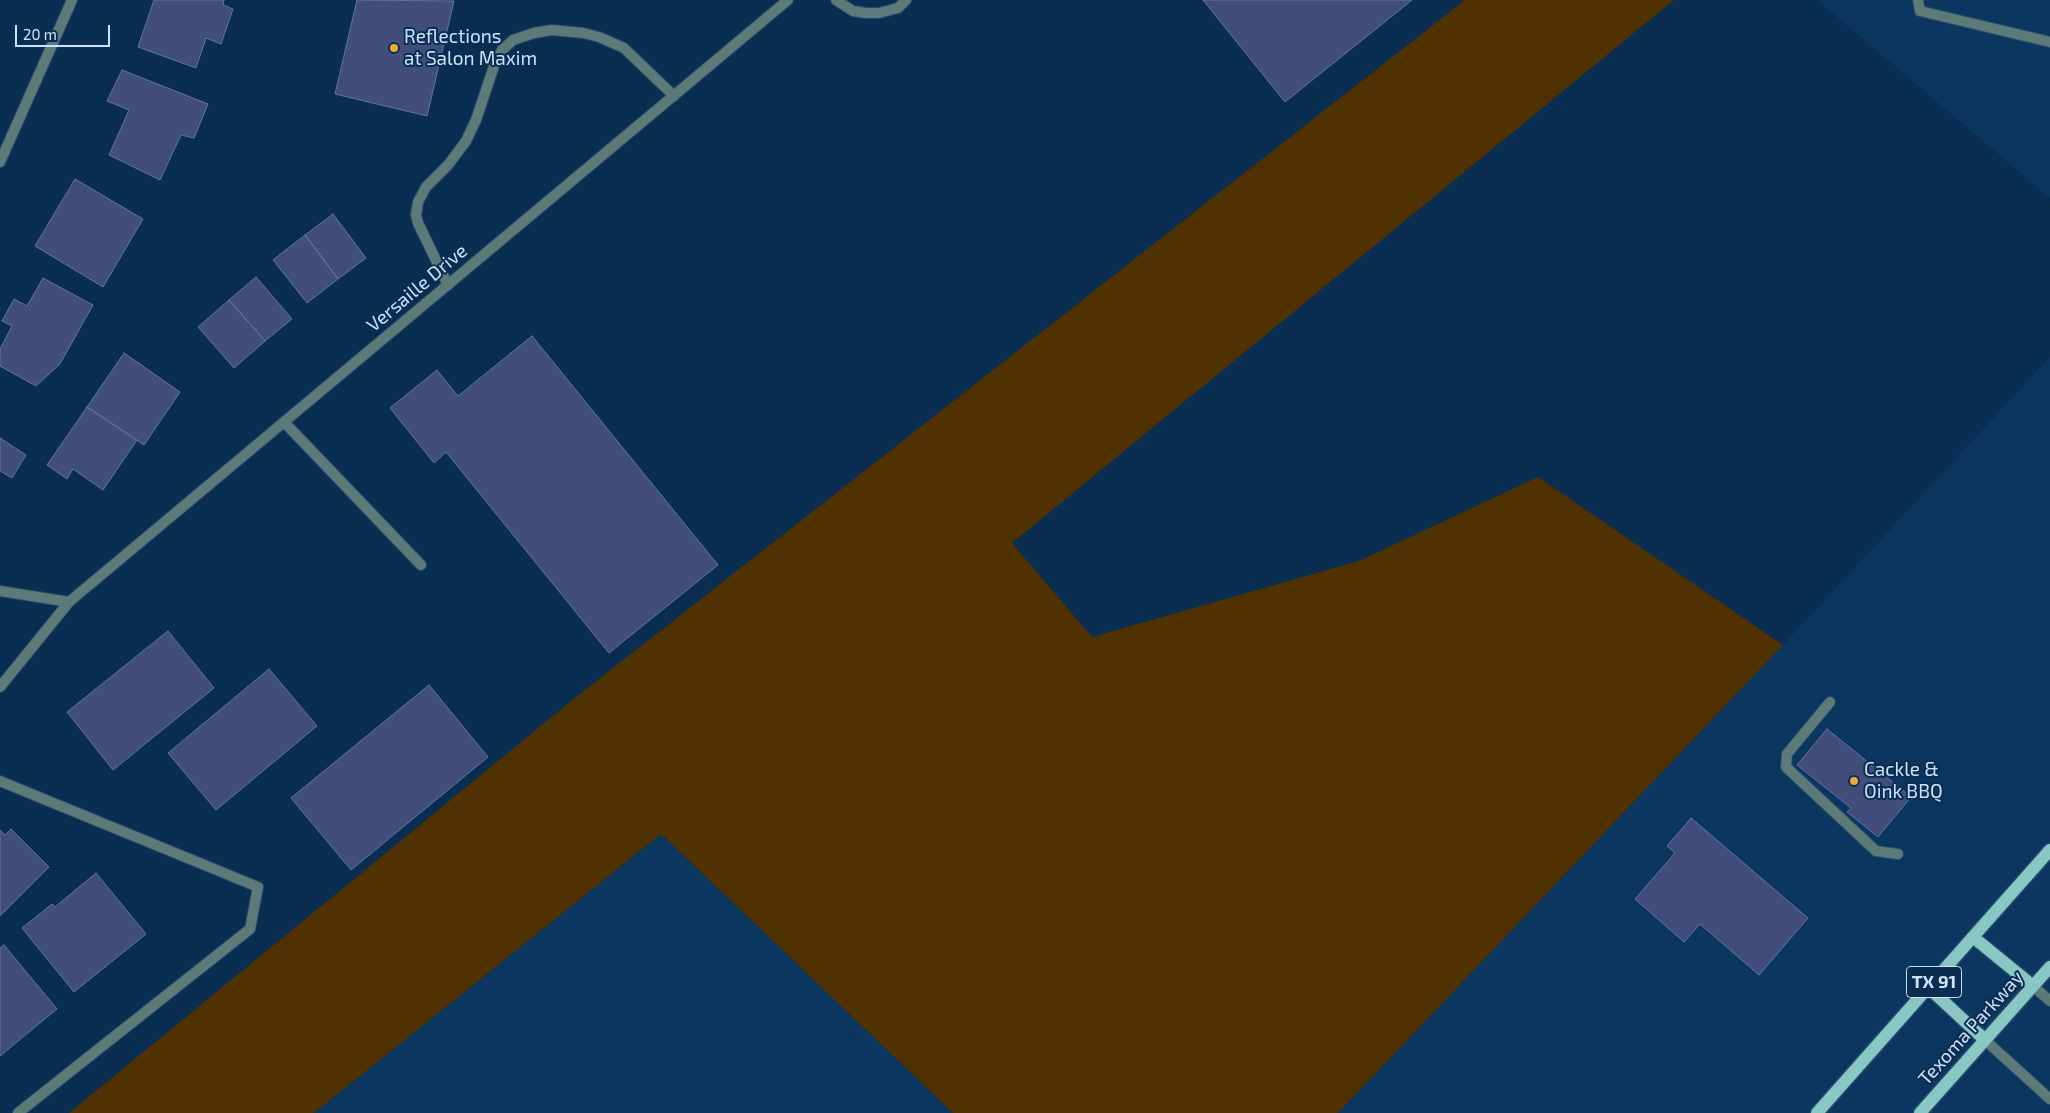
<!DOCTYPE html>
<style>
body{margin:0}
#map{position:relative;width:2050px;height:1113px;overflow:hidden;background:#092e51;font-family:"Exo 2",sans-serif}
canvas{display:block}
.scale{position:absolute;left:15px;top:25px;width:95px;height:22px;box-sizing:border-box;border:2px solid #cde1f8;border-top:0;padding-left:6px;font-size:15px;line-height:18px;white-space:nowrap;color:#cde1f8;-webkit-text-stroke:4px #092e51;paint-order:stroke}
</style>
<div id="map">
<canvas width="2050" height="1113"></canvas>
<div class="scale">20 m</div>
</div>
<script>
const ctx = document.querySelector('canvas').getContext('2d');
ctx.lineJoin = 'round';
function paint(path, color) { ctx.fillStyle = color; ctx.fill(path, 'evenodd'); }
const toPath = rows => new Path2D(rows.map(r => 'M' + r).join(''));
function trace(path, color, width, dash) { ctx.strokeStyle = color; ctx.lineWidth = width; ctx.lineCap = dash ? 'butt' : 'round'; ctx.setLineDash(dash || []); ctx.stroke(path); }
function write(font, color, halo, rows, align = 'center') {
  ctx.font = font + ' "Exo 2",sans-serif'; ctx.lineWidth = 4; ctx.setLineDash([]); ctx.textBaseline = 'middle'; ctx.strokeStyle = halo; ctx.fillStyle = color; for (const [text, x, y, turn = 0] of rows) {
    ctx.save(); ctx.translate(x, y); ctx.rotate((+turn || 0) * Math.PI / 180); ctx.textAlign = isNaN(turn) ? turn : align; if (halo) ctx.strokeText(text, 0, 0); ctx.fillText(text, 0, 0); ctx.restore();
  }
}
const built = toPath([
 [1817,0,2050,0,2050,198],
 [2050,357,2050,1113,1338,1113,1783,645],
 [661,834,953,1113,314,1113]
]);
const green = toPath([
 [1465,0,1674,0,1012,543,1092,637,1359,561,1538,477,1783,645,1338,1113,953,1113,661,834,314,1113,69,1113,576,697]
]);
const building = toPath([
 [154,0,224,0,223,5,233,9,221,44,206,38,196,68,138,47,154,0],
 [357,0,454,1,427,116,335,94,357,0],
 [1203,0,1412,0,1285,102,1203,0],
 [122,70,208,104,194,138,181,135,160,180,109,155,129,110,107,101,122,70],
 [75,179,143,219,103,287,35,246,75,179],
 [333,214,366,258,338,279,305,235,333,214],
 [305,235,338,279,307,303,273,260,305,235],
 [256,277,292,319,265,341,229,300,256,277],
 [43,278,93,305,60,364,36,386,0,366,0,349,12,326,2,321,14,299,27,306,43,278],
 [229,300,265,341,234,368,198,327,229,300],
 [532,336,718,565,609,653,446,452,434,463,390,408,437,370,458,396,532,336],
 [124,353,180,392,144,445,87,407,124,353],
 [87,407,137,440,103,490,73,469,67,479,47,465,87,407],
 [0,438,26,455,12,478,0,471,0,438],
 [168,631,214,688,113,770,67,712,168,631],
 [269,669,317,726,216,810,168,753,269,669],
 [429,685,488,757,351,870,291,798,429,685],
 [1827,729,1911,797,1878,837,1847,812,1851,808,1797,765,1827,729],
 [1691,818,1808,918,1759,975,1700,924,1684,942,1635,899,1675,853,1667,846,1691,818],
 [11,829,49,867,0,916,0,830,5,835,11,829],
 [96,873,146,934,74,992,22,928,52,904,55,907,96,873],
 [4,945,57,1009,0,1056,0,948,4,945]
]);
const lane = toPath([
 [836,0,853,11,866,13,879,13,898,8,906,0],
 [1918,0,1920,11,2050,42],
 [448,285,418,223,416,215,418,202,426,187,448,165,466,141,476,120,495,63,502,50,513,40,534,33,552,30,583,33,599,37,624,48,674,96],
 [284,422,421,565],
 [0,687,69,602],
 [1830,702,1787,754,1786,767,1876,851,1898,854],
 [0,781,258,887,250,929,18,1113]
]);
const street = toPath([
 [0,162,72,0],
 [0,591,69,602,788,0],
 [2033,986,2050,1001],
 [1985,1040,2050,1099]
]);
const primary = toPath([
 [1973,937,2033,986],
 [1929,988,1985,1040],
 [1817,1113,2050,850],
 [1920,1113,2050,967]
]);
const markers = [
 [394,48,5,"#f0a63f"],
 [1854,781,5,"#f0a63f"]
];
const shields = [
 [1934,982,55]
];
const shieldNames = [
 ["TX 91",1934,982]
];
const poiNames = [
 ["Reflections",404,37],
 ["at Salon Maxim",404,59],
 ["Cackle &",1864,770],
 ["Oink BBQ",1864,792]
];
const streetNames = [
 ["Versaille Drive",417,288,-40],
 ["Texoma Parkway",1971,1028,-48]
];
paint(built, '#0a365f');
paint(green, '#503101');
paint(building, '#414d7a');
trace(building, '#6573a2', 1);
trace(lane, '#284b6c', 12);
trace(street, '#284b6c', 12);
trace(primary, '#284b6c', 15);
trace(lane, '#5c7a78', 10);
trace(street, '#5c7a78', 10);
trace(primary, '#88c7c3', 12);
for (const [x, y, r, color] of markers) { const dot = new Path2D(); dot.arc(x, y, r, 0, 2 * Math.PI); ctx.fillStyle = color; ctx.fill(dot); trace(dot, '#092e51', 2); }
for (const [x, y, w] of shields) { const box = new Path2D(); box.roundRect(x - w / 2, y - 15.5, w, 31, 4); ctx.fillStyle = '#092e51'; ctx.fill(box); trace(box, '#cde1f8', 1); }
write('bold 18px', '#cde1f8', null, shieldNames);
write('19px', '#cde1f8', '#092e51', poiNames, 'left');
write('19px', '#cde1f8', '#092e51', streetNames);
</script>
